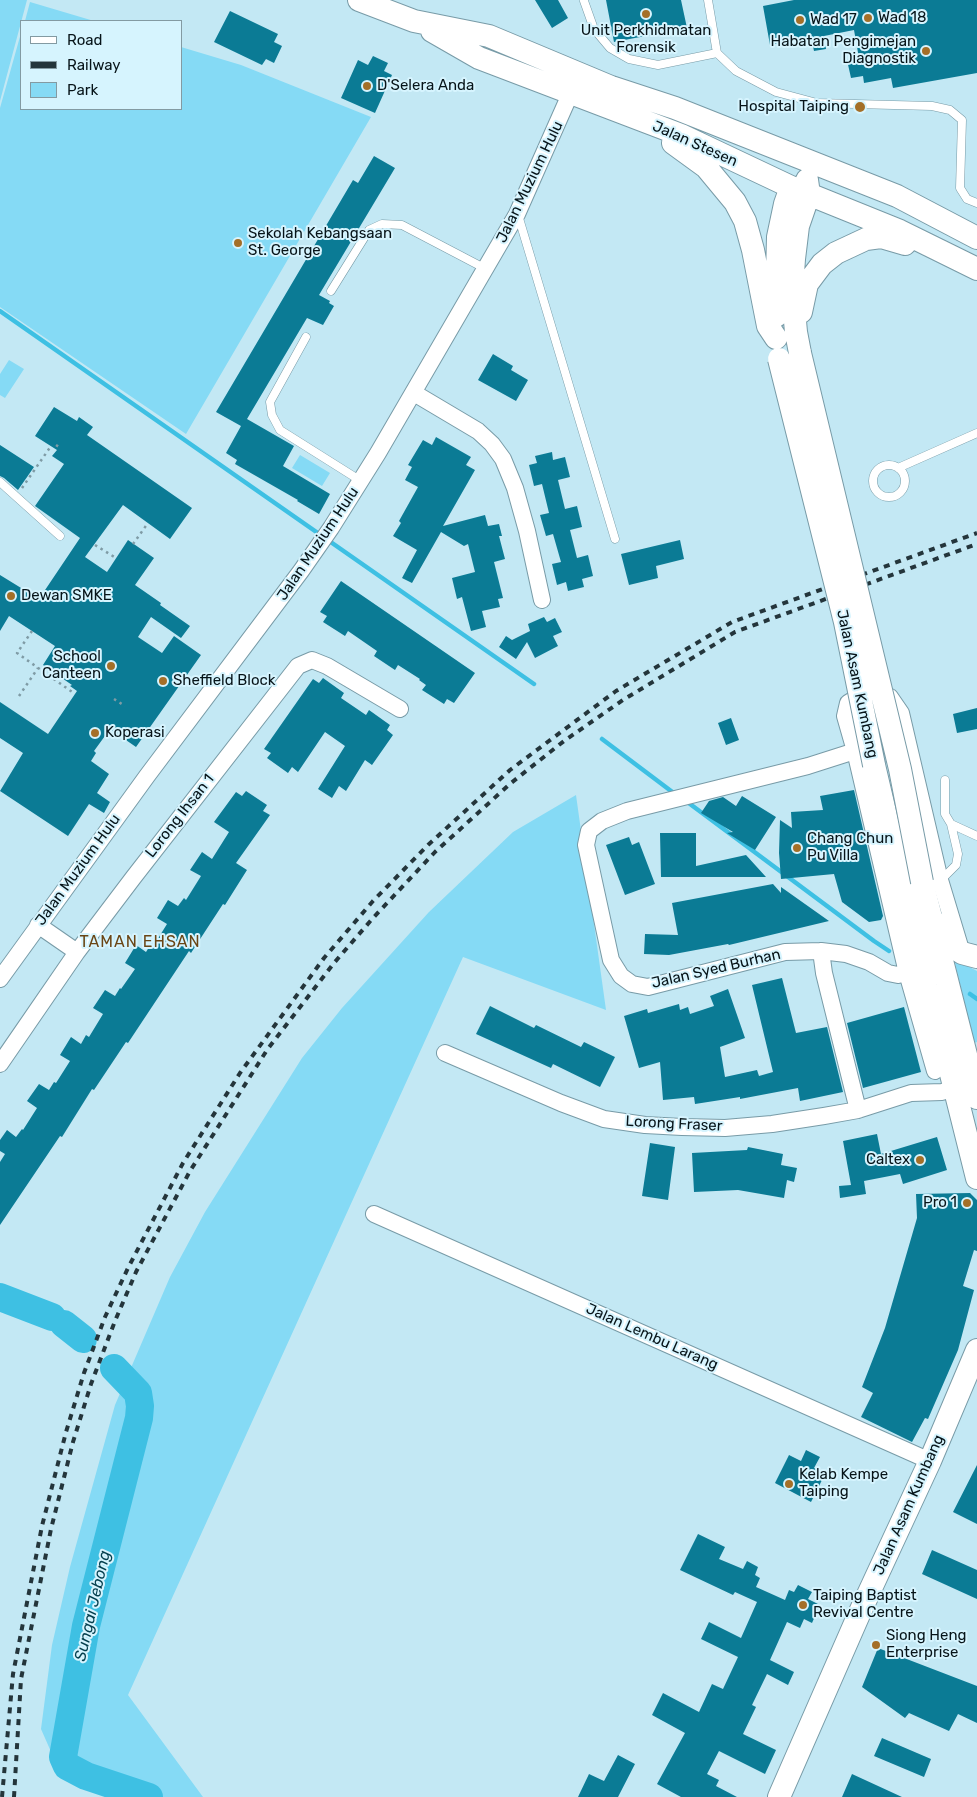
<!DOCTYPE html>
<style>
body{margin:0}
#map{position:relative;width:977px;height:1797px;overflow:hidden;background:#c3e8f4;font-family:Rubik,sans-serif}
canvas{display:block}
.legend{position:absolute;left:20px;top:20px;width:162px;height:90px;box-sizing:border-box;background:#d6f4fe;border:1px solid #839aa2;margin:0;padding:6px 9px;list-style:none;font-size:15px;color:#071419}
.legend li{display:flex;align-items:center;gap:10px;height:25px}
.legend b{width:25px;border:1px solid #839aa2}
</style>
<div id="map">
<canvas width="977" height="1797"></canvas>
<ul class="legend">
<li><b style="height:6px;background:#fff"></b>Road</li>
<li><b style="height:6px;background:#24353b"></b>Railway</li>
<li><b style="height:14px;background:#85daf5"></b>Park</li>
</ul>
</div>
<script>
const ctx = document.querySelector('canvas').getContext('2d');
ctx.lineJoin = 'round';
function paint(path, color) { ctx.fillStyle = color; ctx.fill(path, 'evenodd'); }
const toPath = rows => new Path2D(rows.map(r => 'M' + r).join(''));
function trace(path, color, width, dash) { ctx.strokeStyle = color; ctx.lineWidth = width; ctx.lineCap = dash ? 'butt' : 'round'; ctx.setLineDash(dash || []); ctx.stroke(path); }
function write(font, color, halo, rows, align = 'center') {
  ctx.font = font + ' Rubik,sans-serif'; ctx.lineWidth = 4; ctx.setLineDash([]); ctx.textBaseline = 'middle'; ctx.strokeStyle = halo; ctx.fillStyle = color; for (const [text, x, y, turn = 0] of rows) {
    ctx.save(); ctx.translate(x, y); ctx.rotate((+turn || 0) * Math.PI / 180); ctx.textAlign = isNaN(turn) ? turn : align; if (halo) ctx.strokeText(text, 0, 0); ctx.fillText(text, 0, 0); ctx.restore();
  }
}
const green = toPath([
 [0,0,27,0,0,101],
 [30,2,94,21,25,21],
 [21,33,21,109,181,109,181,47,241,65,371,117,186,434,0,307,0,108],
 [9,360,24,369,5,398,0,395,0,374],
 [300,455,330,473,322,486,292,468],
 [576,795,606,1010,463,957,128,1695,203,1797,160,1797,85,1771,52,1754,41,1729,52,1645,70,1567,115,1405,170,1277,205,1212,302,1058,342,1008,429,912,513,832],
 [954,959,977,971,977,1042,974,1043]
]);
const stream = toPath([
 [0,311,534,684],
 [602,739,675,794],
 [686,801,874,941,889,951],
 [970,994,977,999]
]);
const river = toPath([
 [0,1297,52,1317],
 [64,1324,83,1339],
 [114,1368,138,1393,140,1406,139,1418,86,1626,63,1757,67,1766,86,1776,149,1797]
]);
const building = toPath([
 [535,0,558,0,568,18,552,28],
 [606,0,681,0,687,28,614,42],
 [794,0,977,0,977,73,893,88,891,78,864,83,863,76,851,78,847,60,859,58,854,30,824,36,826,49,814,51,811,37,770,45,763,6],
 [230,11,278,34,274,42,282,46,274,63,266,59,262,65,214,42],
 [373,56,388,63,384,71,392,75,375,113,341,98,358,60,368,65],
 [374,156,395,168,319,295,330,301,329,303,334,306,323,325,307,318,247,419,294,446,283,466,330,494,319,514,297,501,298,500,235,464,237,460,226,453,241,426,216,412,353,180,358,183],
 [493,354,513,366,511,370,528,380,516,401,478,380],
 [54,407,77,421,79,417,93,427,87,435,192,508,170,539,123,505,85,557,107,572,128,540,154,558,135,585,161,603,160,605,190,626,181,638,151,617,138,637,162,653,174,636,201,655,136,747,110,729,94,751,96,753,91,761,109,774,97,793,110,802,104,813,89,804,68,836,0,791,23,753,0,738,0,702,48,734,77,691,70,686,72,685,43,665,55,646,9,616,0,631,0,575,39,599,80,538,35,506,64,464,52,456,57,450,35,436],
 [436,437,471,457,466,465,475,470,443,526,485,515,488,526,499,524,502,536,499,536,505,559,494,562,503,598,498,599,500,607,482,611,486,627,471,631,462,597,457,599,452,578,475,572,468,544,464,546,441,532,412,583,402,578,417,550,393,536,401,523,399,521,418,487,405,480,412,467,408,465,423,440,432,445],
 [0,445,34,467,18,490,4,478,0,476],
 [552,452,553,460,565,457,570,477,558,480,565,509,577,506,582,527,570,530,577,558,588,555,593,576,582,579,584,587,568,591,566,582,557,585,552,564,561,562,553,534,546,536,540,515,549,513,542,484,534,486,529,465,537,463,535,456],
 [680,540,684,559,656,566,658,578,629,585,621,554],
 [341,581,475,673,454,703,447,699,444,704,422,690,426,685,419,680,420,679,398,665,395,670,374,656,377,651,348,631,345,636,323,622,327,616,320,612],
 [544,617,547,622,555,618,562,632,553,636,558,646,535,658,527,642,516,659,499,647,506,636,512,640,530,631,528,624],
 [323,678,344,693,341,698,366,715,369,710,390,725,387,730,393,735,372,765,365,760,346,791,339,786,332,798,318,789,345,746,325,732,298,772,292,767,288,773,267,758,271,753,264,749,313,679,319,683],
 [977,708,977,729,957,733,953,714],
 [731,718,739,740,726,745,718,723],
 [854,790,883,916,881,920,869,922,842,902,834,874,781,879,779,853,780,820,792,828,791,812,823,810,820,796],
 [246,791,267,805,263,811,270,815,236,863,247,870,225,905,223,904,191,953,189,951,128,1043,126,1042,94,1090,92,1089,62,1137,60,1136,0,1225,0,1162,5,1154,0,1151,0,1140,7,1130,16,1137,22,1129,23,1130,37,1108,27,1101,39,1084,49,1090,54,1082,56,1083,70,1061,60,1055,71,1037,81,1044,86,1035,89,1037,103,1014,93,1008,105,990,115,996,120,988,121,989,135,969,125,963,136,945,146,952,151,944,154,945,167,924,157,918,168,900,178,906,184,898,186,900,201,876,190,870,202,852,212,859,229,832,214,822,236,792,242,796],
 [742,796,776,817,755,850,727,833,733,832,701,813,709,801,723,797,736,806],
 [660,833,696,833,696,866,746,855,766,877,661,877],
 [629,837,632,845,639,842,655,884,625,895,606,845],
 [773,884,781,893,781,887,829,921,729,945,728,944,669,955,644,954,645,934,678,935,672,903],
 [782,978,796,1033,827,1027,843,1092,800,1101,798,1088,740,1099,740,1097,695,1104,694,1097,663,1100,660,1062,639,1068,624,1016,647,1009,648,1013,679,1004,680,1010,688,1007,690,1014,714,1006,710,996,728,989,745,1038,720,1047,725,1077,757,1070,759,1076,773,1072,752,985],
 [490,1006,534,1028,536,1025,581,1047,584,1042,615,1057,600,1087,553,1064,551,1068,476,1034],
 [904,1007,921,1072,863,1088,847,1023],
 [877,1134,881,1154,937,1137,947,1170,903,1184,900,1174,864,1181,866,1194,840,1198,839,1186,851,1185,843,1141],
 [650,1143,675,1147,668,1200,642,1196],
 [748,1147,783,1154,781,1165,797,1168,794,1182,787,1180,784,1198,738,1190,694,1192,692,1153,747,1150],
 [970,1193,977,1200,977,1251,974,1250,963,1286,974,1290,958,1350,928,1419,925,1418,912,1442,861,1417,873,1393,862,1387,885,1328,917,1218,916,1194],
 [806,1450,820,1457,814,1468,825,1474,811,1502,775,1483,789,1455,801,1461],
 [977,1465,977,1524,953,1512],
 [698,1534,725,1547,719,1559,743,1569,747,1561,758,1567,755,1575,760,1578,756,1587,785,1600,789,1590,794,1592,798,1585,812,1592,808,1599,820,1605,812,1623,804,1619,800,1628,787,1622,770,1660,794,1672,788,1685,767,1674,752,1705,756,1707,743,1734,776,1750,765,1774,719,1751,707,1774,719,1780,716,1786,737,1797,681,1797,657,1784,685,1733,652,1715,663,1693,699,1712,712,1684,723,1689,738,1657,701,1639,709,1622,741,1638,757,1602,735,1592,733,1595,680,1570],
 [932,1550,977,1570,977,1599,922,1574],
 [878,1648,977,1686,977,1723,958,1714,949,1731,909,1713,905,1718,862,1687],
 [882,1738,931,1759,924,1777,874,1756],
 [618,1755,635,1764,618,1797,578,1797,589,1774,604,1781],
 [852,1774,902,1797,842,1797]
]);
const path = toPath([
 [56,445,59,447],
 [22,488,51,446],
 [133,544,148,523],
 [95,545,116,558],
 [32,631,17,653,75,694],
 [19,696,38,668],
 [114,699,125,706]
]);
const lane = toPath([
 [708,0,717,53,736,71,776,92,817,103,932,106,950,110,962,120,960,188,967,199,977,203],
 [584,1,594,29,610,48,629,59,658,65,717,53],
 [518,215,615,539],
 [331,291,369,230,382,224,402,225,486,269],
 [306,337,270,402,272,415,280,430,361,481],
 '873 481a16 16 0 1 1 32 0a16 16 0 1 1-32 0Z',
 [898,468,977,433],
 [0,482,60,536],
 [945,780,945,814,951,824,977,836],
 [941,880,956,865,958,854,951,824]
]);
const street = toPath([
 [414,393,478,431,492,444,503,459,515,488,527,531,542,600],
 [855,751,808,766,627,811,602,821,589,831,586,845,611,960,621,976,632,984,648,987,785,952,821,951,846,954,869,962,888,973,898,975,907,973],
 [38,925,77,952],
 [821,951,824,973,858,1110],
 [0,979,147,776,301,571,331,528,378,453,517,214,575,83],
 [445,1053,561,1103,604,1119,645,1125,682,1127,725,1128,772,1124,824,1116,858,1110,911,1093,942,1092,964,1085],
 [0,1064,77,952,133,878,298,666,312,660,327,666,400,709],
 [935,1071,907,973,855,751,845,716,848,703,866,692,878,692,890,697,901,713,940,880,962,953],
 [374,1214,930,1461]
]);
const secondary = toPath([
 [359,0,414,21,489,36,611,87,675,108,897,196,977,238],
 [432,31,479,58,681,135,791,187,900,231,977,269],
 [673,143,706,167,735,202,745,221,753,250,768,326,776,338],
 [801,312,807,284,822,264,836,253,866,239,881,237,905,244],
 [776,316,778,237,785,204,791,187],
 [800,353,796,332,792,288,794,259,798,226,809,194,807,180],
 [874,765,926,987,951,1074,977,1178],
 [922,882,977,1098],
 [936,923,952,946,962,953,977,957],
 [779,1797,860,1612,930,1461,977,1350]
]);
const rail = toPath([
 [2,1797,13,1674,42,1526,66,1432,84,1373,105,1317,128,1268,183,1163,240,1073,324,958,373,901,428,845,510,770,616,691,732,622,977,533],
 [14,1797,21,1679,51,1529,73,1442,91,1384,115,1321,136,1272,190,1171,267,1050,334,963,373,918,435,852,511,783,564,741,623,700,735,632,977,544]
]);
const secondaryBridge = toPath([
 [800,353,900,769,922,882],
 [779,359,845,622,874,765]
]);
const markers = [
 [646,14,5,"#a46f28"],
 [868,18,5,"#a46f28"],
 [800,20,5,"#a46f28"],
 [926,51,5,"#a46f28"],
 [367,86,5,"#a46f28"],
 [860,107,6,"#a46f28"],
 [238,243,5,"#a46f28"],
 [11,596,5,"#a46f28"],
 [111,666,5,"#a46f28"],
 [163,681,5,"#a46f28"],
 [95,733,5,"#a46f28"],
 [797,848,5,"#a46f28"],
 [920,1160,5,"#a46f28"],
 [967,1203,5,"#a46f28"],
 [789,1484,5,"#a46f28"],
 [803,1605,5,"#a46f28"],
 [876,1645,5,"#a46f28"]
];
const poiNames = [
 ["Wad 18",878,18],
 ["Wad 17",810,20],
 ["Unit Perkhidmatan",646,31,"center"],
 ["Forensik",646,48,"center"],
 ["Habatan Pengimejan",916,42,"right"],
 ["Diagnostik",916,59,"right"],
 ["D'Selera Anda",377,86],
 ["Hospital Taiping",849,107,"right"],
 ["Sekolah Kebangsaan",248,234],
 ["St. George",248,251],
 ["Dewan SMKE",21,596],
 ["School",101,657,"right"],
 ["Canteen",101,674,"right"],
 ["Sheffield Block",173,681],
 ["Koperasi",105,733],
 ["Chang Chun",807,839],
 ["Pu Villa",807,856],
 ["Caltex",910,1160,"right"],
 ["Pro 1",957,1203,"right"],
 ["Kelab Kempe",799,1475],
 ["Taiping",799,1492],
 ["Taiping Baptist",813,1596],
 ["Revival Centre",813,1613],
 ["Siong Heng",886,1636],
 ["Enterprise",886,1653]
];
const streetNames = [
 ["Jalan Stesen",695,144,24],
 ["Jalan Muzium Hulu",530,182,-64],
 ["Jalan Muzium Hulu",318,544,-56],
 ["Jalan Asam Kumbang",857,684,78],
 ["Lorong Ihsan 1",180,816,-52],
 ["Jalan Muzium Hulu",78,870,-54],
 ["Jalan Syed Burhan",716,969,-13],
 ["Lorong Fraser",674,1124,3],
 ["Jalan Lembu Larang",652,1337,24],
 ["Jalan Asam Kumbang",909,1505,-66]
];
const neighbourhoodNames = [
 ["TAMAN EHSAN",140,942]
];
const waterNames = [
 ["Sungai Jebong",93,1606,-77]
];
paint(green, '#85daf5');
trace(stream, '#3ec0e3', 4.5);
trace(river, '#3ec0e3', 28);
paint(building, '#0b7b95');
trace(lane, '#789ba7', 9);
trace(street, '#789ba7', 18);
trace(secondary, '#789ba7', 24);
trace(path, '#7f9ba5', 2.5, [2.5, 4]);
trace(lane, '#fff', 8);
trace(street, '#fff', 16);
trace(secondary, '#fff', 22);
trace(rail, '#24353b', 4, [6, 6]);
trace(secondaryBridge, '#789ba7', 24, []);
trace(secondaryBridge, '#fff', 22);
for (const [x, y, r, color] of markers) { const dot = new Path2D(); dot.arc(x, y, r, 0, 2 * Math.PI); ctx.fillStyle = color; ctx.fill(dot); trace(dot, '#d6f4fe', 2); }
write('15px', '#071419', '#d6f4fe', poiNames, 'left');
write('15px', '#071419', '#d6f4fe', streetNames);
ctx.letterSpacing = '1px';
write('16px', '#6a4515', '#d6f4fe', neighbourhoodNames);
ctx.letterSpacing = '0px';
write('italic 16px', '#043f4e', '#d6f4fe', waterNames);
</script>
